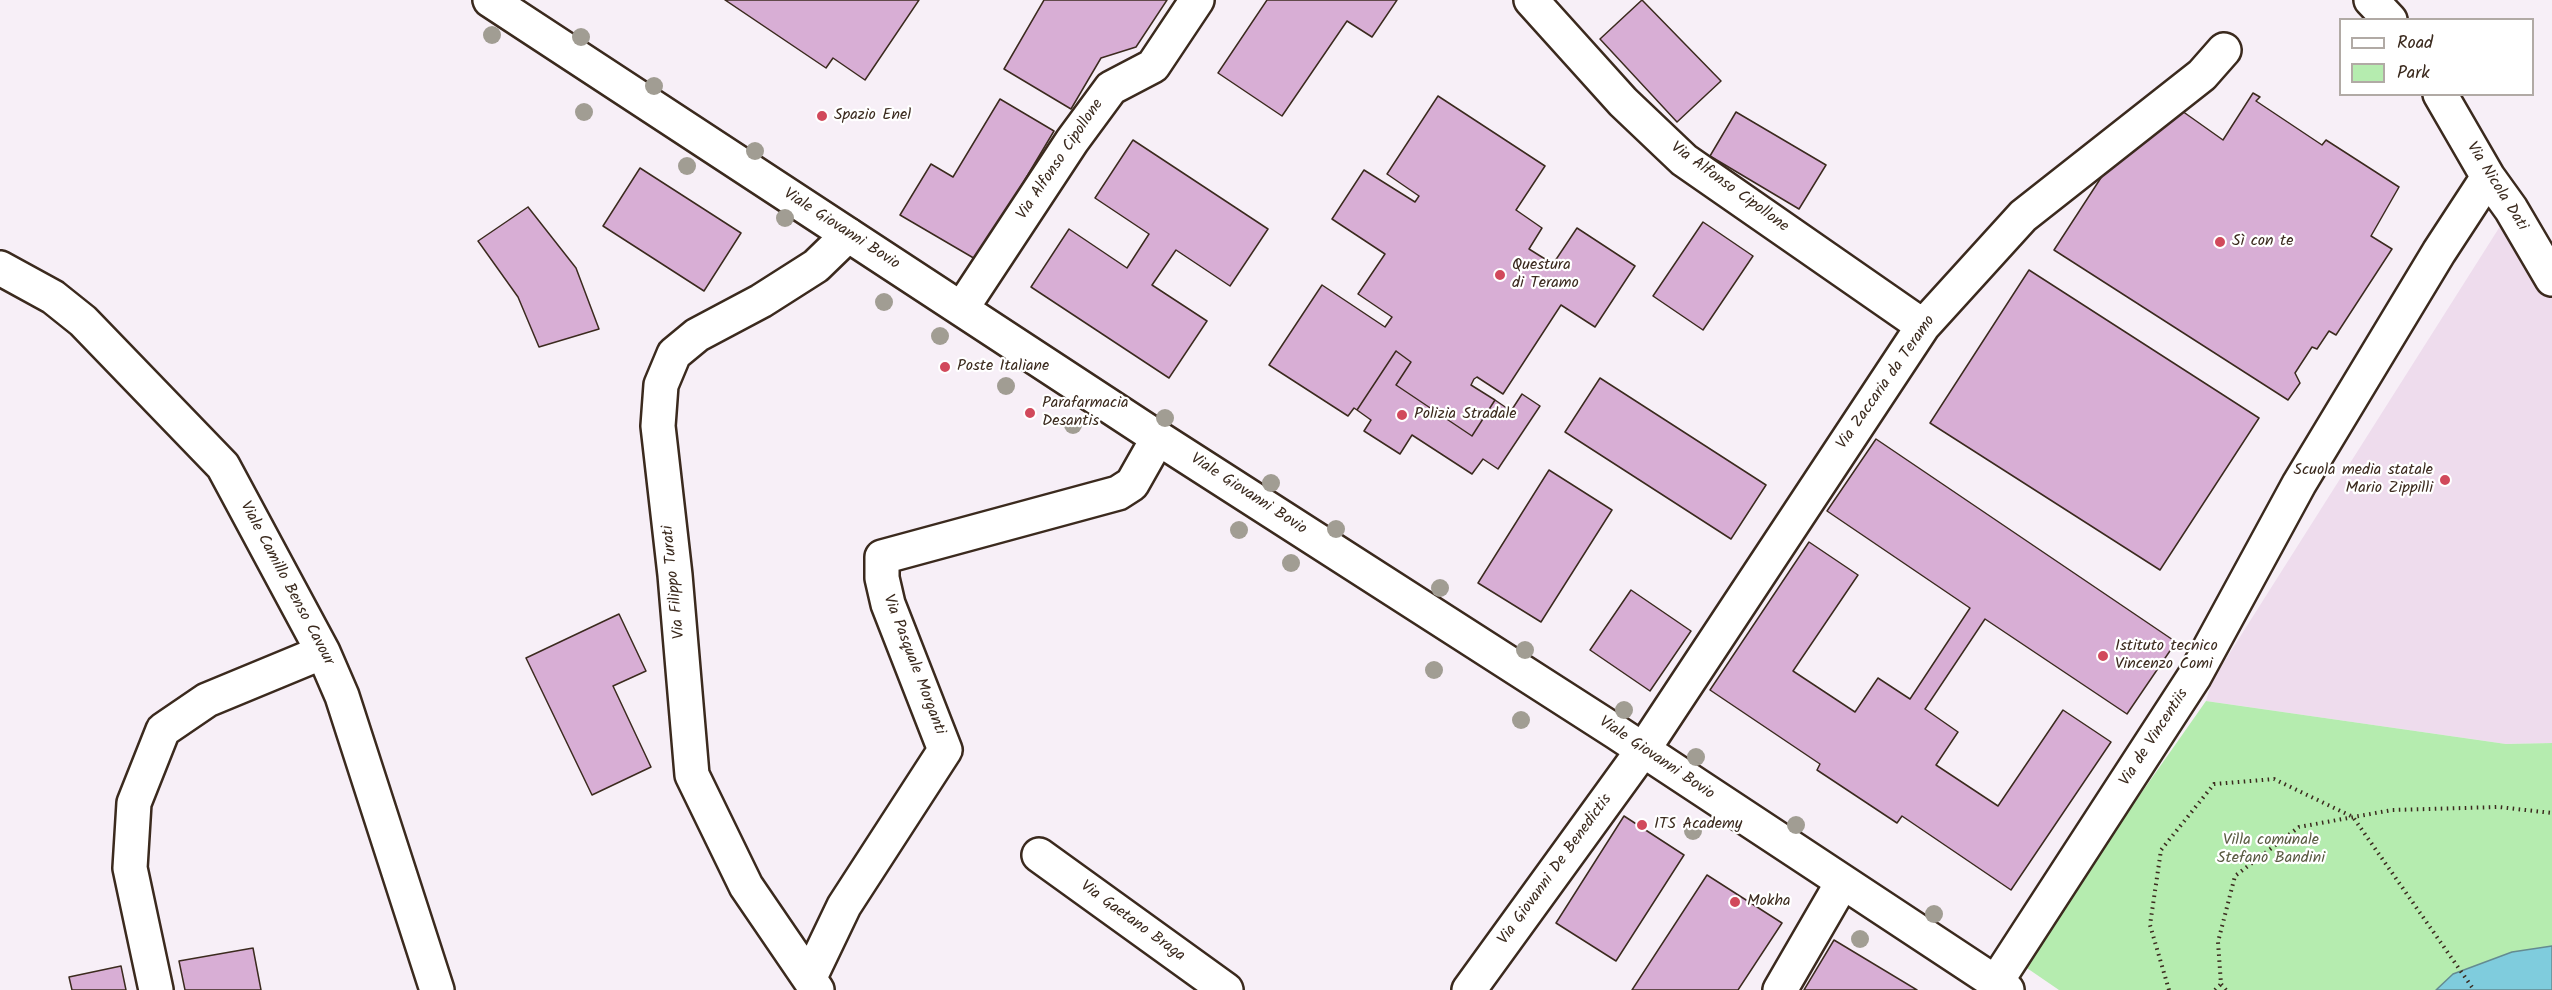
<!DOCTYPE html>
<meta charset="utf-8">
<style>
body{margin:0}
#map{position:relative;width:2552px;height:990px;overflow:hidden;background:#f7eff7;font-family:Kalam,sans-serif}
canvas{display:block}
.legend{position:absolute;left:2339px;top:18px;width:195px;height:78px;box-sizing:border-box;background:#fff;border:2px solid #b1aaa5;margin:0;padding:8px 10px;list-style:none;font-size:18px;color:#3b2a1e}
.legend li{display:flex;align-items:center;gap:12px;height:30px}
.legend b{width:30px;border:2px solid #b1aaa5}
</style>
<div id="map">
<canvas width="2552" height="990"></canvas>
<ul class="legend">
<li><b style="height:8px;background:#fff"></b>Road</li>
<li><b style="height:16px;background:#b5ecaf"></b>Park</li>
</ul>
</div>
<script>
const ctx = document.querySelector('canvas').getContext('2d');
ctx.lineJoin = 'round';
function paint(path, color) { ctx.fillStyle = color; ctx.fill(path, 'evenodd'); }
const toPath = rows => new Path2D(rows.map(r => 'M' + r).join(''));
function trace(path, color, width, dash) { ctx.strokeStyle = color; ctx.lineWidth = width; ctx.lineCap = dash ? 'butt' : 'round'; ctx.setLineDash(dash || []); ctx.stroke(path); }
function write(font, color, halo, rows, align = 'center') {
  ctx.font = font + ' Kalam,sans-serif'; ctx.lineWidth = 4.5; ctx.setLineDash([]); ctx.textBaseline = 'middle'; ctx.strokeStyle = halo; ctx.fillStyle = color; for (const [text, x, y, turn = 0] of rows) {
    ctx.save(); ctx.translate(x, y); ctx.rotate((+turn || 0) * Math.PI / 180); ctx.textAlign = isNaN(turn) ? turn : align; if (halo) ctx.strokeText(text, 0, 0); ctx.fillText(text, 0, 0); ctx.restore();
  }
}
const built = toPath([
 [2511,209,2552,279,2552,743,2506,744,2206,701,2212,681]
]);
const green = toPath([
 [2206,701,2506,744,2552,743,2552,990,2059,990,2021,964]
]);
const water = toPath([
 [2552,946,2552,990,2436,990,2453,974,2512,952,2552,946]
]);
const building = toPath([
 [725,0,919,0,865,80,833,58,826,68,725,0],
 [1044,0,1167,0,1136,47,1101,58,1071,109,1004,69,1044,0],
 [1267,0,1397,0,1372,37,1347,21,1282,116,1218,73,1267,0],
 [1642,0,1721,81,1677,122,1600,39,1642,0],
 [2253,93,2260,97,2256,101,2322,145,2326,140,2399,187,2371,236,2392,249,2336,335,2329,331,2317,349,2312,347,2295,373,2300,383,2288,400,2054,250,2106,170,2175,106,2223,140,2253,93],
 [1438,96,1545,166,1516,210,1542,228,1529,249,1553,264,1577,228,1635,266,1595,327,1561,305,1503,394,1477,377,1474,379,1471,385,1495,400,1472,436,1396,385,1411,362,1396,351,1357,410,1354,408,1348,416,1269,365,1322,285,1385,327,1392,317,1358,294,1385,254,1332,219,1364,170,1415,202,1419,196,1387,174,1438,96],
 [1000,99,1054,131,977,260,900,215,931,164,953,177,1000,99],
 [1736,112,1826,165,1799,209,1710,156,1736,112],
 [1133,140,1268,229,1230,286,1176,250,1152,285,1207,321,1169,378,1031,287,1069,229,1127,268,1149,234,1095,198,1133,140],
 [640,168,741,233,704,291,603,226,640,168],
 [528,207,576,268,599,329,539,347,518,297,478,241,528,207],
 [1703,222,1753,256,1703,330,1653,296,1703,222],
 [2029,270,2259,418,2160,570,1930,423,2029,270],
 [1396,351,1411,362,1396,385,1472,436,1495,400,1511,411,1522,394,1540,406,1498,469,1483,459,1472,474,1412,435,1400,454,1364,431,1371,420,1357,410,1396,351],
 [1600,378,1766,485,1731,539,1565,432,1600,378],
 [1876,439,2176,642,2127,714,1985,619,1925,709,1958,732,1936,765,1998,806,2063,710,2111,742,2011,890,1902,816,1897,823,1817,770,1820,764,1710,690,1809,542,1858,575,1793,671,1855,712,1878,678,1910,699,1970,608,1827,511,1876,439],
 [1549,470,1612,510,1541,622,1478,583,1549,470],
 [1631,590,1691,631,1650,691,1590,650,1631,590],
 [619,614,646,671,613,686,651,767,592,795,526,658,619,614],
 [1624,816,1684,855,1616,961,1556,923,1624,816],
 [1707,875,1782,923,1738,990,1632,990,1707,875],
 [1834,940,1917,990,1804,990,1834,940],
 [253,948,261,990,185,990,179,961,253,948],
 [121,966,126,990,72,990,69,977,121,966]
]);
const path = toPath([
 [2169,990,2150,925,2161,850,2214,784,2274,779,2353,817,2474,990],
 [2215,990,2221,984],
 [2226,990,2221,984,2218,942,2235,876,2299,827,2392,810,2499,807,2552,813]
]);
const minor = toPath([
 [1531,0,1623,102,1684,160,1923,326],
 [2371,0,2390,20],
 [2440,94,2488,177,2511,209,2552,279],
 [0,268,53,297,83,321,223,466,323,652,342,696,437,990],
 [962,308,1072,141,1111,88,1153,66,1197,0],
 [1039,855,1226,990],
 [810,977,844,906,945,750,888,604,882,578,882,557,1118,493,1132,484,1158,438],
 [1996,982,2194,677,2299,484,2439,252,2488,177],
 [156,990,130,868,134,803,163,730,207,700,323,652],
 [817,990,746,886,692,775,675,575,658,426,661,385,674,354,697,335,761,301,816,266,848,235],
 [1469,990,1643,750,1923,326,2023,216,2202,75,2224,50],
 [1780,990,1842,883]
]);
const major = toPath([
 [490,0,1158,438,1616,732,2007,990]
]);
const trees = [
 [492,35],
 [581,37],
 [654,86],
 [584,112],
 [755,151],
 [687,166],
 [785,218],
 [884,302],
 [940,336],
 [1006,386],
 [1165,418],
 [1073,425],
 [1271,483],
 [1336,529],
 [1239,530],
 [1291,563],
 [1440,588],
 [1525,650],
 [1434,670],
 [1624,710],
 [1521,720],
 [1696,757],
 [1796,825],
 [1693,831],
 [1934,914],
 [1860,939]
];
const markers = [
 [822,116,6,"#d1495b"],
 [2220,242,6,"#d1495b"],
 [1500,275,6,"#d1495b"],
 [945,367,6,"#d1495b"],
 [1030,413,6,"#d1495b"],
 [1402,415,6,"#d1495b"],
 [2445,480,6,"#d1495b"],
 [2103,656,6,"#d1495b"],
 [1642,825,6,"#d1495b"],
 [1735,902,6,"#d1495b"]
];
const poiNames = [
 ["Spazio Enel",834,116],
 ["Sì con te",2232,242],
 ["Questura",1512,266],
 ["di Teramo",1512,284],
 ["Poste Italiane",957,367],
 ["Parafarmacia",1042,404],
 ["Desantis",1042,422],
 ["Polizia Stradale",1414,415],
 ["Scuola media statale",2433,471,"right"],
 ["Mario Zippilli",2433,489,"right"],
 ["Istituto tecnico",2115,647],
 ["Vincenzo Comi",2115,665],
 ["ITS Academy",1654,825],
 ["Mokha",1747,902]
];
const streetNames = [
 ["Via Alfonso Cipollone",1061,160,-56],
 ["Via Nicola Dati",2496,187,58],
 ["Via Alfonso Cipollone",1729,188,36],
 ["Viale Giovanni Bovio",841,230,33],
 ["Via Zaccaria da Teramo",1887,383,-55],
 ["Viale Giovanni Bovio",1248,495,33],
 ["Via Filippo Turati",675,582,-96],
 ["Viale Camillo Benso Cavour",286,584,62],
 ["Via Pasquale Morganti",913,665,69],
 ["Via de Vincentiis",2155,738,-57],
 ["Viale Giovanni Bovio",1656,759,34],
 ["Via Giovanni De Benedictis",1556,870,-54],
 ["Via Gaetano Braga",1132,922,36]
];
const parkNames = [
 ["Villa comunale",2271,841],
 ["Stefano Bandini",2271,859]
];
paint(built, '#eedced');
paint(green, '#b5ecaf');
paint(water, '#7fccdd');
trace(water, '#648b91', 1.5);
paint(building, '#d8aed5');
trace(building, '#3b2a1e', 1.5);
trace(minor, '#3b2a1e', 38);
trace(major, '#3b2a1e', 38);
trace(path, '#3b2a1e', 4, [1.5, 4.5]);
trace(minor, '#fff', 33);
trace(major, '#fff', 33);
ctx.fillStyle = '#a19d93';
for (const [x, y] of trees) { ctx.beginPath(); ctx.arc(x, y, 9, 0, 2 * Math.PI); ctx.fill(); }
for (const [x, y, r, color] of markers) { const dot = new Path2D(); dot.arc(x, y, r, 0, 2 * Math.PI); ctx.fillStyle = color; ctx.fill(dot); trace(dot, '#fff', 2); }
write('16px', '#3b2a1e', '#fff', poiNames, 'left');
write('16px', '#3b2a1e', '#fff', streetNames);
write('16px', '#5a5a42', '#fff', parkNames);
</script>
